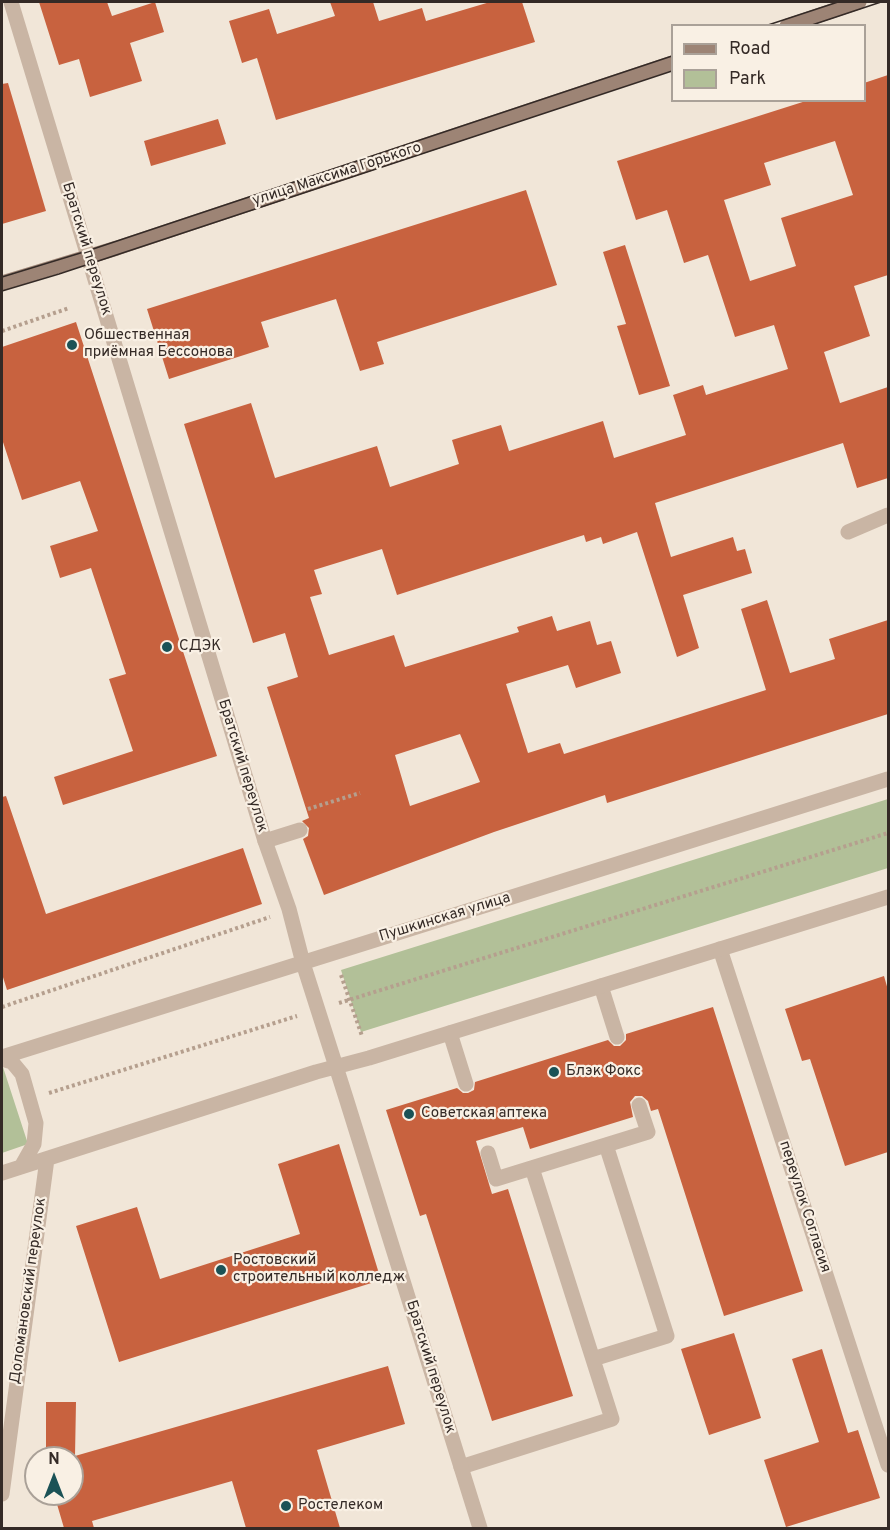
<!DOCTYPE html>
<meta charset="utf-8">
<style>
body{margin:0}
#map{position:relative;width:890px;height:1530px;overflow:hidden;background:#f1e6d8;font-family:Overpass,sans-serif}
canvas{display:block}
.frame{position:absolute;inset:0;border:3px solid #342a26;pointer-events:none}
.legend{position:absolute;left:671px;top:24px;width:195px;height:78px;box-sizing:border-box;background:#f9f0e4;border:2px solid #aaa198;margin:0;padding:8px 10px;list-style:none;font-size:18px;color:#342a26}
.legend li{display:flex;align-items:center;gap:12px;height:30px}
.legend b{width:30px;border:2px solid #aaa198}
.north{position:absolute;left:24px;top:1446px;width:60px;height:60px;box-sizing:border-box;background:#f9f0e4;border:2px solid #aaa198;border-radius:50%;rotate:0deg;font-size:16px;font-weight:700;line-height:24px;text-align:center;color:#342a26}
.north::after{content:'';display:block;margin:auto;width:21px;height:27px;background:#1b5256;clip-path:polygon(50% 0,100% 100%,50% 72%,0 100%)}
</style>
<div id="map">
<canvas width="890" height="1530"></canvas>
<div class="frame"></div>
<ul class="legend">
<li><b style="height:8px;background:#9d8475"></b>Road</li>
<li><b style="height:16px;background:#b2c098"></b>Park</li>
</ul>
<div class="north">N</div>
</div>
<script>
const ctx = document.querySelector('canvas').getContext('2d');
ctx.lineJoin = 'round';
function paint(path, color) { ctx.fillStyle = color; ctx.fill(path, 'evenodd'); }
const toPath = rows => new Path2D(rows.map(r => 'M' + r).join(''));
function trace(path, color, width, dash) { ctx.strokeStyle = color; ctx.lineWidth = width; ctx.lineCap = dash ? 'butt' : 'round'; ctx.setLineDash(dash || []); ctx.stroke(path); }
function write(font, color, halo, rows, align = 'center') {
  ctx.font = font + ' Overpass,sans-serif'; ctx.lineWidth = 4.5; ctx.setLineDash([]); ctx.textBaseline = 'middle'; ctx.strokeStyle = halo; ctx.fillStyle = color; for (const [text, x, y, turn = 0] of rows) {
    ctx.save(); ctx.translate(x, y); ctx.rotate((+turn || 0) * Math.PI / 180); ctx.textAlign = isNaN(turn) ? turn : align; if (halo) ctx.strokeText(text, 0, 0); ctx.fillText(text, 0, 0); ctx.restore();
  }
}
const green = toPath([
 [888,799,888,868,361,1032,341,970],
 [2,1064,28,1144,2,1153]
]);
const building = toPath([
 [39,2,107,2,112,16,155,2,164,32,130,43,142,81,90,97,79,59,59,65],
 [330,2,373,2,379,21,422,8,426,21,490,2,522,2,535,42,276,120,257,58,242,63,229,21,269,9,277,34,335,16],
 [888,75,888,275,854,286,870,336,824,352,840,403,888,387,888,478,857,488,843,443,655,503,671,557,733,537,737,551,745,549,752,573,683,595,699,648,677,657,637,532,603,544,601,537,586,542,584,535,397,595,382,549,314,570,322,594,310,597,329,655,394,635,405,667,519,632,517,627,552,616,557,631,590,621,597,645,611,641,621,673,576,688,568,665,506,684,528,753,560,743,564,754,766,690,741,609,767,600,790,673,835,659,829,639,888,620,888,714,607,803,605,795,494,832,324,895,303,839,308,836,309,828,302,821,309,818,267,687,298,677,285,633,253,643,184,424,251,403,275,478,377,446,390,487,459,464,452,440,501,425,509,451,603,421,614,458,686,435,673,395,703,385,706,395,788,369,774,325,735,337,708,255,684,263,667,210,636,220,617,161,809,100,864,100,864,83],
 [835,141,853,195,781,218,796,266,750,281,724,200,771,185,764,163],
 [460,734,480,782,410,806,395,755],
 [8,83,46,211,2,224,2,84],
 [218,119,226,144,151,166,144,141],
 [526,190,557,285,377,342,384,364,360,371,336,299,261,322,269,347,169,379,147,309],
 [625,245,670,386,639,395,617,326,626,324,603,252],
 [76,322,217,756,63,805,54,777,133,751,109,679,126,674,91,568,60,578,50,546,98,531,80,481,22,500,2,439,2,347],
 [6,796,46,914,243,848,262,904,7,990,2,974,2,797],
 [884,976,888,990,888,1152,845,1166,810,1059,802,1061,785,1009],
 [713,1007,803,1291,724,1316,658,1109,651,1111,648,1101,642,1096,635,1096,630,1102,633,1117,530,1149,523,1127,476,1141,492,1194,508,1189,573,1396,492,1421,426,1214,420,1216,386,1110,457,1088,463,1093,468,1093,474,1090,475,1082,608,1040,614,1046,620,1046,626,1040,626,1034],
 [339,1144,381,1280,119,1362,76,1226,137,1207,160,1279,300,1234,278,1164],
 [734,1333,761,1418,709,1435,681,1349],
 [822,1349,848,1433,858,1430,880,1498,786,1527,764,1460,819,1442,792,1359],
 [388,1366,405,1424,317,1450,340,1528,246,1528,232,1481,92,1521,94,1528,64,1528,54,1494,72,1494,72,1458,46,1458,46,1402,76,1402,75,1456]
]);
const path = toPath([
 [2,331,69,308],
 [308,809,360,793],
 [341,975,362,1036],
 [339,1003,888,833],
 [2,1007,270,917],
 [49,1093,297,1016]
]);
const service = toPath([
 [848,532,888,515],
 [265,841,300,830],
 [601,986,617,1037],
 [450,1033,466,1084],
 [488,1153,496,1179,648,1132,639,1105],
 [593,1359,667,1336,606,1145],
 [461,1467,612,1419,532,1168]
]);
const minor = toPath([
 [720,949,888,1465]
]);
const tertiary = toPath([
 [11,2,265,841,289,909,303,963,346,1098,480,1528],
 [2,1057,888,779],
 [2,1059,12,1062,22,1074,36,1123,34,1144,21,1167],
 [2,1173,316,1072,369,1058,888,897],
 [2,1494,47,1159]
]);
const secondary = toPath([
 [787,26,859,2],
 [2,283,117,248,672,63]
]);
const tram = toPath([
 [765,26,838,2],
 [809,26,881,2],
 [2,277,87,251,672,56],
 [2,291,59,274,672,71]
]);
const markers = [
 [72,345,6,"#1b5256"],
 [167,647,6,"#1b5256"],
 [554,1072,6,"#1b5256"],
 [409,1114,6,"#1b5256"],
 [221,1270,6,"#1b5256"],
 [286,1506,6,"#1b5256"]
];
const streetNames = [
 ["улица Максима Горького",337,175,-18],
 ["Братский переулок",86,249,73],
 ["Братский переулок",242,766,73],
 ["Пушкинская улица",445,918,-17],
 ["переулок Согласия",804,1207,72],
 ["Доломановский переулок",29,1291,-82],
 ["Братский переулок",430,1367,73]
];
const poiNames = [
 ["Обшественная",84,336],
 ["приёмная Бессонова",84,353],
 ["СДЭК",179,647],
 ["Блэк Фокс",566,1072],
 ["Советская аптека",421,1114],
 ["Ростовский",233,1261],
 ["строительный колледж",233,1278],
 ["Ростелеком",298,1506]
];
paint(green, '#b2c098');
paint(building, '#c8623f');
trace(path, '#b59f8e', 4, [3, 3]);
trace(service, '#c9b5a4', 15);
trace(minor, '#c9b5a4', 15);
trace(tertiary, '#c9b5a4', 15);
trace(secondary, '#9d8475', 15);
trace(tram, '#342a26', 1.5);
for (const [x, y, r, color] of markers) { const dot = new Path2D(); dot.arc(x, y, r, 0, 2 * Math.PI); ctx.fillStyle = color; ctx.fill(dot); trace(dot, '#f9f0e4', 2); }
write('15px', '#342a26', '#f9f0e4', streetNames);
write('15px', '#342a26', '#f9f0e4', poiNames, 'left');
</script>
